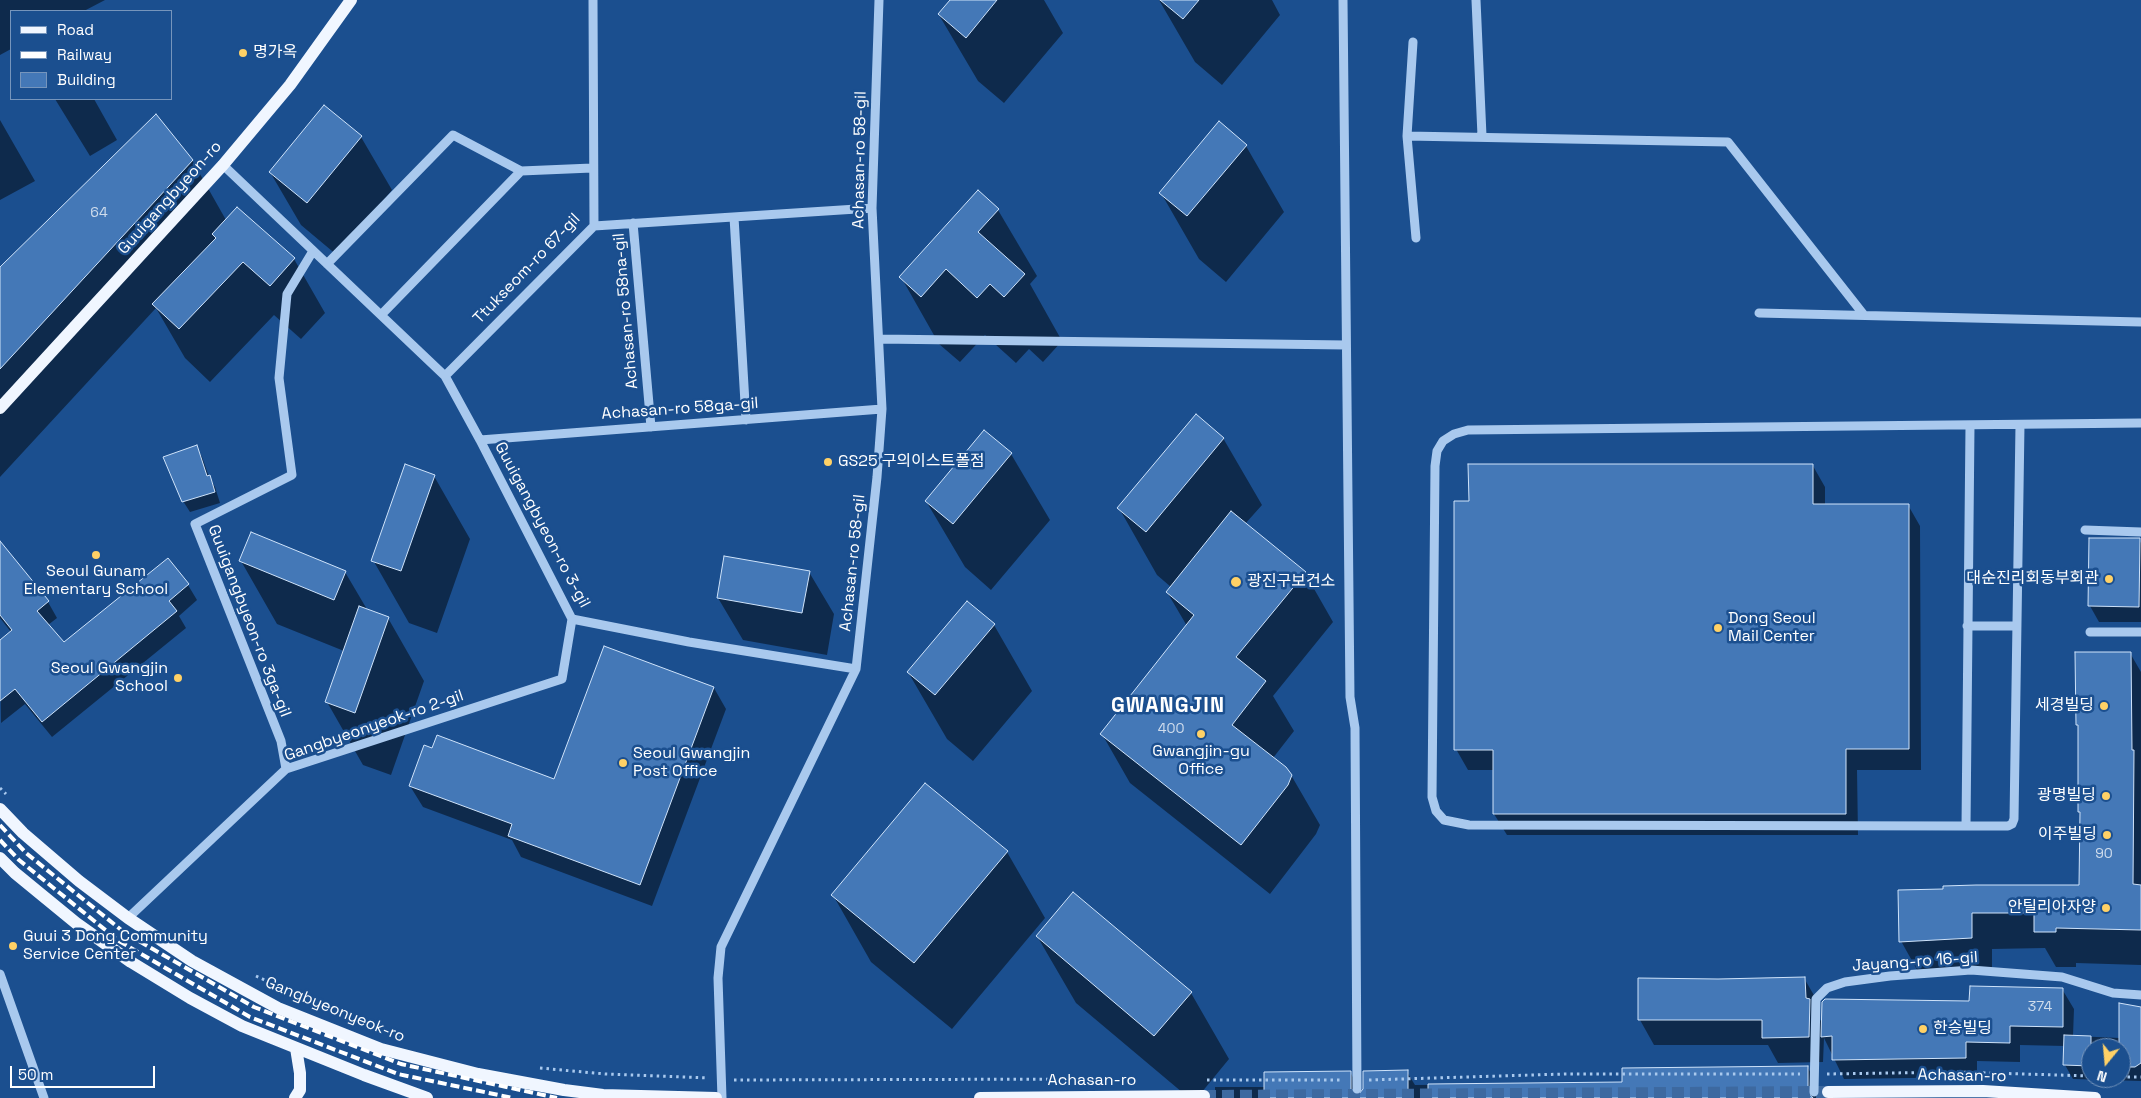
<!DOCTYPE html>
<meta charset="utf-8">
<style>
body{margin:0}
#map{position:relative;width:2141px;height:1098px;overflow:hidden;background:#1b4f8f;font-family:"Space Grotesk",sans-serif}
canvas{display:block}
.legend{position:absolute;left:10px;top:10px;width:162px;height:90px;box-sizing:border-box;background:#1b4f8f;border:1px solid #7695bc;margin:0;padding:6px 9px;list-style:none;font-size:15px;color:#fff}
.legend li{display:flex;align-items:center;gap:10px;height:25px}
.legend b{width:25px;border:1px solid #7695bc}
.north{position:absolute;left:2081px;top:1038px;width:50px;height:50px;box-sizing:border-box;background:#1b4f8f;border:1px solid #7695bc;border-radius:50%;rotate:197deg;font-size:14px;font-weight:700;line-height:20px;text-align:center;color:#fff}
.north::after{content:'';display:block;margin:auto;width:18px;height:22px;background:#ffd166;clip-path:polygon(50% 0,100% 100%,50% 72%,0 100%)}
.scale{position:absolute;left:10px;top:1066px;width:145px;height:22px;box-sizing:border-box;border:2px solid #fff;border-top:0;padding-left:6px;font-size:15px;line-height:18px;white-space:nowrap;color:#fff;-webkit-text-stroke:4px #1b4f8f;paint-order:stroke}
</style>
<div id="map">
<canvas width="2141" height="1098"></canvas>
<ul class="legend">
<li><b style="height:6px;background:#f0f6ff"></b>Road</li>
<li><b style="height:6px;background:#fff"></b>Railway</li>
<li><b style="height:14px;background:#4478b7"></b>Building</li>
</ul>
<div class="north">N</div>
<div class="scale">50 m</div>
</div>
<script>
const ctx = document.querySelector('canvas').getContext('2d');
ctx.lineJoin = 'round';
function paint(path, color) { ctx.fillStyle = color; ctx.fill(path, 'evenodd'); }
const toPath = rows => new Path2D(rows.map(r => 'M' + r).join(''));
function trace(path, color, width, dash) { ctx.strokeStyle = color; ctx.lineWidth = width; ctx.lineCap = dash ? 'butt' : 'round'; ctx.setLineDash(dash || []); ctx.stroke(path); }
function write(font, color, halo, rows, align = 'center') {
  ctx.font = font + ' "Space Grotesk","Noto Sans KR",sans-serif'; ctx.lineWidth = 5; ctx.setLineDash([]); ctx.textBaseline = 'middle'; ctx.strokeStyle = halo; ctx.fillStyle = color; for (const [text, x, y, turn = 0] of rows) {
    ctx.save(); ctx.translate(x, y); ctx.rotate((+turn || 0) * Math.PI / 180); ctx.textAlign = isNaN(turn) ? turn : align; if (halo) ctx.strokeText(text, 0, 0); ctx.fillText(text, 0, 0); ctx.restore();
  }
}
const shadow = toPath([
 [0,0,105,0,84,11,11,11,11,49,0,55],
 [952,0,1044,0,1063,33,1004,103,978,81,939,15],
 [1159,0,1272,0,1280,15,1222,85,1195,62],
 [55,99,94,99,117,140,90,156],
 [0,120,35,181,0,200],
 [361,137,392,190,338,256,301,225,270,172],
 [1246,146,1284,212,1226,282,1199,259,1161,193],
 [192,160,226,220,294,259,325,313,301,339,274,315,210,382,185,358,156,308,0,477,0,269],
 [998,210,1037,276,1030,284,1062,341,1043,362,1029,349,1016,363,985,335,960,362,939,344,901,277],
 [1223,438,1262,505,1245,524,1305,573,1333,622,1273,696,1294,731,1273,758,1291,775,1320,825,1316,834,1270,894,1130,783,1102,734,1187,626,1167,592,1171,587,1157,575,1119,508],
 [196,447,202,457,209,477,215,487,220,503,190,512,183,501],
 [1011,454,1050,520,991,590,965,567,926,501],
 [1813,466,1825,487,1825,505,1908,505,1920,526,1921,770,1857,770,1858,835,1507,835,1494,814,1494,770,1468,770,1456,749,1470,502],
 [434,476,470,539,437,633,409,623,373,560],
 [2139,540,2141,543,2141,622,2099,622,2090,606],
 [0,543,48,602,57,618,48,625,64,643,188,585,197,600,179,616,186,628,52,737,25,704,1,723,0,642,11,632,0,618],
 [241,561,345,572,368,611,388,618,424,681,391,775,363,765,327,702,344,651,277,624],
 [809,572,834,614,827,655,743,640,718,598],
 [994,625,1032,691,973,761,947,739,908,672],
 [2130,653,2141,672,2141,965,2076,963,2076,967,2056,967,2045,948,1992,949,1992,973,1921,977,1901,941,1899,891,2080,886,2081,815,2079,812,2079,728,2077,724],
 [714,688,726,709,652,906,521,857,512,840,423,807,410,786,555,780],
 [1007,852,1045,918,952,1029,871,962,833,895],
 [1037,936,1191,993,1229,1059,1197,1098,1189,1098,1076,1003],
 [1804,978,1819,1004,1819,1018,1823,1024,2062,989,2074,1009,2073,1036,2120,1038,2141,1008,2141,1081,2073,1079,2065,1065,2065,1046,2020,1045,2020,1062,1977,1061,1977,1077,1844,1079,1824,1038,1823,1062,1778,1063,1768,1045,1654,1045,1640,1020,1718,981],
 [2091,1048,2121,1048,2121,1078,2091,1078],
 [1808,1068,1817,1084,1817,1098,1820,1095,1822,1098,1215,1098,1215,1087,1265,1087,1350,1072,1359,1088,1359,1095,1407,1072,1415,1085,1624,1083]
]);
const building = toPath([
 [950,0,997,0,966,38,938,14,950,0],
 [1160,0,1199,0,1183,19,1160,0],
 [324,105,362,136,307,203,269,172,324,105],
 [156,114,193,160,0,369,0,267,156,114],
 [1219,121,1247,145,1187,216,1159,193,1219,121],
 [978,190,999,209,978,232,1025,274,1004,297,990,284,977,298,946,269,921,297,899,277,978,190],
 [237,207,295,258,270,286,243,262,179,329,152,304,216,238,212,234,237,207],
 [1196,414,1224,438,1146,532,1117,508,1196,414],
 [984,430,1012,453,953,524,925,501,984,430],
 [197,445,207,476,210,475,215,492,182,502,163,457,197,445],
 [405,464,435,475,401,571,371,561,405,464],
 [1468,464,1813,464,1813,504,1909,504,1909,749,1846,749,1846,814,1493,814,1493,750,1454,750,1454,501,1469,501,1468,464],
 [1231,511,1306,572,1236,657,1266,681,1232,725,1286,767,1292,775,1288,785,1241,845,1100,734,1194,615,1166,592,1231,511],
 [251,532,346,571,334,600,239,561,251,532],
 [2089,538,2140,538,2139,607,2088,606,2089,538],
 [0,541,49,601,37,611,64,642,168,558,189,584,169,601,177,611,42,722,15,689,0,701,0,640,12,630,0,615,0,541],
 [724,556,810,571,802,613,717,598,724,556],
 [967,601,995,624,935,695,907,672,967,601],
 [359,606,389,617,355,713,325,702,359,606],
 [604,646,714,687,640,885,508,836,512,824,409,786,424,745,432,748,437,735,554,779,604,646],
 [2075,652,2131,652,2132,750,2134,750,2133,884,2141,885,2141,930,2056,928,2056,932,2034,932,2034,913,1972,913,1972,938,1899,942,1898,890,1943,889,1943,886,1976,885,2079,885,2080,812,2078,812,2078,725,2076,725,2075,652],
 [925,783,1008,851,914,963,831,895,925,783],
 [1073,892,1192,992,1154,1036,1036,936,1073,892],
 [1805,977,1806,998,1810,999,1809,1037,1762,1038,1762,1020,1638,1020,1638,978,1718,979,1805,977],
 [1970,986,2063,988,2063,1027,2010,1026,2010,1043,1966,1042,1966,1058,1832,1060,1832,1036,1821,1037,1822,1002,1825,999,1969,1001,1970,986],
 [2119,1003,2141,1007,2141,1063,2135,1067,2121,1067,2121,1048,2119,1048,2119,1003],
 [2064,1035,2091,1036,2091,1066,2063,1065,2064,1035],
 [1808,1066,1808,1092,1813,1098,1428,1098,1428,1084,1622,1082,1622,1068,1808,1066],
 [1408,1070,1408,1098,1264,1098,1264,1072,1351,1071,1351,1092,1358,1095,1363,1089,1363,1071,1408,1070]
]);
const majorTunnel = toPath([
 [1204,1096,1828,1092]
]);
const path = toPath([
 [0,788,6,794],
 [256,976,323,1007],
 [380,1030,403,1036],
 [540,1068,605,1074,708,1078],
 [1827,1074,1955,1072,2091,1076],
 [2121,1077,2141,1077],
 [734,1080,1096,1079],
 [1207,1080,1343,1080],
 [1369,1080,1564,1074,1800,1074]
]);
const minor = toPath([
 [1343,0,1350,697,1355,728,1357,1089],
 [1476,0,1482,136],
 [1413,42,1407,136,1416,238],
 [1407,136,1728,142,1864,315],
 [223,165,445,376,480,440,572,619,689,642,856,669],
 [734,217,746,420],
 [633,223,651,427],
 [594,226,872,208],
 [327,264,453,135,521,171,592,168],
 [1759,313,2141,322],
 [381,315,521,171],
 [879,339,1346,345],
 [445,376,594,226,593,0],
 [1970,426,1966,826,2008,826,2012,824,2014,819,2020,425],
 [480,440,882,409],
 [2085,530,2141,532],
 [1967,626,2016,626],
 [2090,632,2141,632],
 [286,769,281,741,195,524,292,475,279,378,287,294,313,251],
 [1966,826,1469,825,1444,820,1436,811,1432,797,1435,466,1437,451,1443,441,1454,434,1468,430,2141,423],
 [128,918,286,769,562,679,572,619],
 [0,974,44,1098],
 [1814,1092,1816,999,1827,988,1845,982,1890,976,1971,970,2062,977,2113,993,2141,995],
 [722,1098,718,978,721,947,856,669,877,477,882,409,872,208,879,0]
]);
const major = toPath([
 [0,408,223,165,290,85,351,0],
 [0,809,23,833,79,881,128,918,192,961,278,1008,381,1049,478,1074,564,1090,603,1095,716,1098],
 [0,858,15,873,76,923,131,962,190,998,242,1026,364,1075,427,1098],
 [1828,1092,1983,1091,2095,1098],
 [295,1098,300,1090,300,1073,296,1048],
 [980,1098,1204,1096]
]);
const rail = toPath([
 [0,825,26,853,125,933,254,1007,401,1064,557,1098],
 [0,840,19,860,119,941,250,1017,398,1074,513,1098]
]);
const markers = [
 [243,53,5,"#ffd166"],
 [828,462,5,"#ffd166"],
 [96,555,5,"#ffd166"],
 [2109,579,5,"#ffd166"],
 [1236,582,6,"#ffd166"],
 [1718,628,5,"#ffd166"],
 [178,678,5,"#ffd166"],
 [2104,706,5,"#ffd166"],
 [1201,734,5,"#ffd166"],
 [623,763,5,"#ffd166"],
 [2106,796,5,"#ffd166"],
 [2107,835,5,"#ffd166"],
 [2106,908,5,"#ffd166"],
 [13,946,5,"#ffd166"],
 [1923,1029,5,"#ffd166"]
];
const numberNames = [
 ["64",99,213],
 ["400",1171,729],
 ["90",2104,854],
 ["374",2040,1007]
];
const poiNames = [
 ["명가옥",253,53],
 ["GS25 구의이스트폴점",838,462],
 ["Seoul Gunam",96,572,"center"],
 ["Elementary School",96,590,"center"],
 ["대순진리회동부회관",2099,579,"right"],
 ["광진구보건소",1247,582],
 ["Dong Seoul",1728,619],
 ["Mail Center",1728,637],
 ["Seoul Gwangjin",168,669,"right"],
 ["School",168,687,"right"],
 ["세경빌딩",2094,706,"right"],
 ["Gwangjin-gu",1201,752,"center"],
 ["Office",1201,770,"center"],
 ["Seoul Gwangjin",633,754],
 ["Post Office",633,772],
 ["광명빌딩",2096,796,"right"],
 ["이주빌딩",2097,835,"right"],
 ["안틸리아자양",2096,908,"right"],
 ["Guui 3 Dong Community",23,937],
 ["Service Center",23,955],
 ["한승빌딩",1933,1029]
];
const streetNames = [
 ["Achasan-ro 58-gil",860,160,-89],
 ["Guuigangbyeon-ro",170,198,-48],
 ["Ttukseom-ro 67-gil",527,269,-46],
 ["Achasan-ro 58na-gil",626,311,-95],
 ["Achasan-ro 58ga-gil",680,409,-4],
 ["Guuigangbyeon-ro 3-gil",542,525,62],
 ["Achasan-ro 58-gil",853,563,-84],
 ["Guuigangbyeon-ro 3ga-gil",249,621,69],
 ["Gangbyeonyeok-ro 2-gil",374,726,-19],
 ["Jayang-ro 16-gil",1915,962,-4],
 ["Gangbyeonyeok-ro",335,1010,22],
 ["Achasan-ro",1962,1076,1],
 ["Achasan-ro",1092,1081]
];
const districtNames = [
 ["GWANGJIN",1168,706]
];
paint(shadow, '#0007');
paint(building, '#4478b7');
trace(building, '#cfe3fa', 1);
trace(majorTunnel, '#3d69a0', 12, [12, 6]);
trace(path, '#a9c9ee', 3, [2.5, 4]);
trace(minor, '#a9c9ee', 9);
trace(major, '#f0f6ff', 12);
trace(rail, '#fff', 4, [9, 4]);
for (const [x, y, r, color] of markers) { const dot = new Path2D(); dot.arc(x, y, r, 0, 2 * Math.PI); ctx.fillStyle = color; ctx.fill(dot); trace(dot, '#1b4f8f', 2); }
write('14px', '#d0dded', null, numberNames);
write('16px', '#fff', '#1b4f8f', poiNames, 'left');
write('16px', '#fff', '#1b4f8f', streetNames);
ctx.letterSpacing = '1px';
write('bold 21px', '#fff', '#1b4f8f', districtNames);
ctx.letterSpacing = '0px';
</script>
